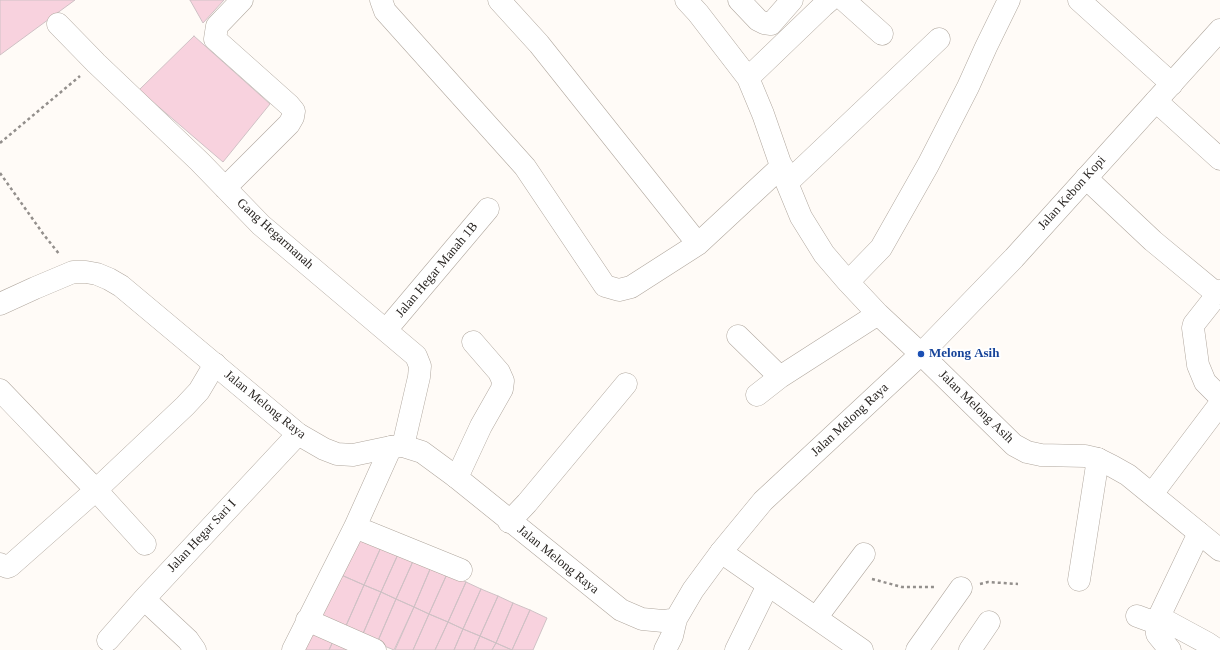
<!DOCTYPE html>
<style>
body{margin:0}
canvas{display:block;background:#fffbf7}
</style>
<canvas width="1220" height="650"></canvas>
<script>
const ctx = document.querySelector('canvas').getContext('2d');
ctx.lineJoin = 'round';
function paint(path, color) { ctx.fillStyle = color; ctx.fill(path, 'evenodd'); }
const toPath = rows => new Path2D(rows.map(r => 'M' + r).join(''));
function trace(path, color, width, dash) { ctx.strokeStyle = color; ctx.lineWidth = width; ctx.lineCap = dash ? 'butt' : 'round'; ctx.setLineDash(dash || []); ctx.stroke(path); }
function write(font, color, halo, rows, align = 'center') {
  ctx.font = font + ' Georgia,serif'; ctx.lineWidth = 4; ctx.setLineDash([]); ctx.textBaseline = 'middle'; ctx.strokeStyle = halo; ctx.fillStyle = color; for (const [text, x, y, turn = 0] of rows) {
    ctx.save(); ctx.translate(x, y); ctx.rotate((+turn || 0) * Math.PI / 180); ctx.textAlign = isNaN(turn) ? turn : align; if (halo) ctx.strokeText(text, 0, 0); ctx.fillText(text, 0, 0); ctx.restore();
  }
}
const building = toPath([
 [0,0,75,0,0,55,0,0],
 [190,0,224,0,203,23,190,0],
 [194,36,270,104,223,162,139,90,194,36],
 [357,534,382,545,364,585,339,574,357,534],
 [382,545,399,552,381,592,364,585,382,545],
 [399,552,414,559,396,599,381,592,399,552],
 [414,559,431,567,414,607,396,599,414,559],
 [431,567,447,574,429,614,414,607,431,567],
 [339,574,364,585,345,628,320,617,339,574],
 [447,574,466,582,448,622,429,614,447,574],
 [466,582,481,589,463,629,448,622,466,582],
 [364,585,381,592,362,636,345,628,364,585],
 [481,589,498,596,480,636,463,629,481,589],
 [381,592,396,599,377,643,362,636,381,592],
 [498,596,513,603,496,643,480,636,498,596],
 [396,599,414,607,394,650,377,643,396,599],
 [513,603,530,610,512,650,496,643,513,603],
 [414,607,429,614,413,650,395,650,414,607],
 [530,610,547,618,533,650,512,650,530,610],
 [429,614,448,622,435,650,413,650,429,614],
 [448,622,463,629,454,650,435,650,448,622],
 [310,626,335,637,329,650,299,650,310,626],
 [463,629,480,636,474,650,454,650,463,629],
 [480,636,496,643,492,650,474,650,480,636],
 [335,637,349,650,329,650,335,637],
 [496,643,512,650,492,650,496,643]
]);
const path = toPath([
 [0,143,80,76],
 [0,173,44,235,60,255],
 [872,579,902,587,936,587],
 [980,584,988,582,1018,584]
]);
const minor = toPath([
 [381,0,385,11,525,167,605,286,619,290,631,287,698,244,782,166],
 [499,0,539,44,698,244],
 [686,0,698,13,748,78,763,114,787,183,801,217,824,254,848,282,878,314,921,354],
 [739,0,758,20,764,23,771,24,792,0],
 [844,0,882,34],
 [1079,0,1172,84],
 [58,24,96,63,200,162,261,225,416,356,420,366,419,377,403,446],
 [748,78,823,6,830,0],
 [1156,101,1220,159],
 [1086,178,1153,241,1217,294],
 [787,183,939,39],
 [225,188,289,124,293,117,294,111,289,105,215,39,217,26,242,0],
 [848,282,881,248,928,165,968,87,986,47,1009,0],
 [1220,291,1194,324,1193,328,1198,365,1205,382,1220,397],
 [386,330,488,209],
 [738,336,780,377],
 [0,390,96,490,145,544],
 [757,395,780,377,878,314],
 [456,477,461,469,481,426,502,389,503,381,499,372,473,342],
 [1152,494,1220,404],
 [509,522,527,503,626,384],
 [355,527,461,570],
 [721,552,862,650],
 [0,564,7,567,10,566,96,490,185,406,199,391,215,364],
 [1079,580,1098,459],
 [144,599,188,640,195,650],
 [1137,616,1156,623,1157,634,1170,650],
 [1159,617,1207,643,1213,647,1215,650],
 [816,618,864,554],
 [307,620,375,650],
 [1156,623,1199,533],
 [108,640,144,599,298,434],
 [293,650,355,527,391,447],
 [736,650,768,585],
 [917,650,961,588],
 [970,650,989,622]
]);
const major = toPath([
 [0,304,35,288,73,272,86,272,97,274,109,279,121,286,298,434,324,449,337,454,353,455,391,447,403,446,422,452,456,477,621,610,642,619,663,621,676,619],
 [921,354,1014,445,1027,452,1041,455,1085,456,1098,459,1112,466,1128,475,1220,550],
 [665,650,672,636,676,619,693,590,721,552,763,501,921,354,1014,258,1220,30]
]);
const markers = [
 [921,354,4,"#1a4fb4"]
];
const streetNames = [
 ["Jalan Kebon Kopi",1072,193,-48],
 ["Gang Hegarmanah",275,234,42],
 ["Jalan Hegar Manah 1B",437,270,-50],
 ["Jalan Melong Raya",265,405,39],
 ["Jalan Melong Asih",976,407,44],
 ["Jalan Melong Raya",850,420,-43],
 ["Jalan Hegar Sari I",202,536,-47],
 ["Jalan Melong Raya",558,560,39]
];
const transitNames = [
 ["Melong Asih",929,354]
];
paint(building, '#f8d2de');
trace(building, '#cfc1c5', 1);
trace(minor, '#b0a79e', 23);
trace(major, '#b0a79e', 23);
trace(path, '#938f8c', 2.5, [3, 3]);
trace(minor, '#fff', 22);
trace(major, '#fff', 22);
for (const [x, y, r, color] of markers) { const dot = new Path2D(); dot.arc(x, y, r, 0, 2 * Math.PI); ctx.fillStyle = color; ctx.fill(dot); trace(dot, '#fff', 1.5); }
write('13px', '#2a2623', '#fff', streetNames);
write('bold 13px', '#164399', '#fff', transitNames, 'left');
</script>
